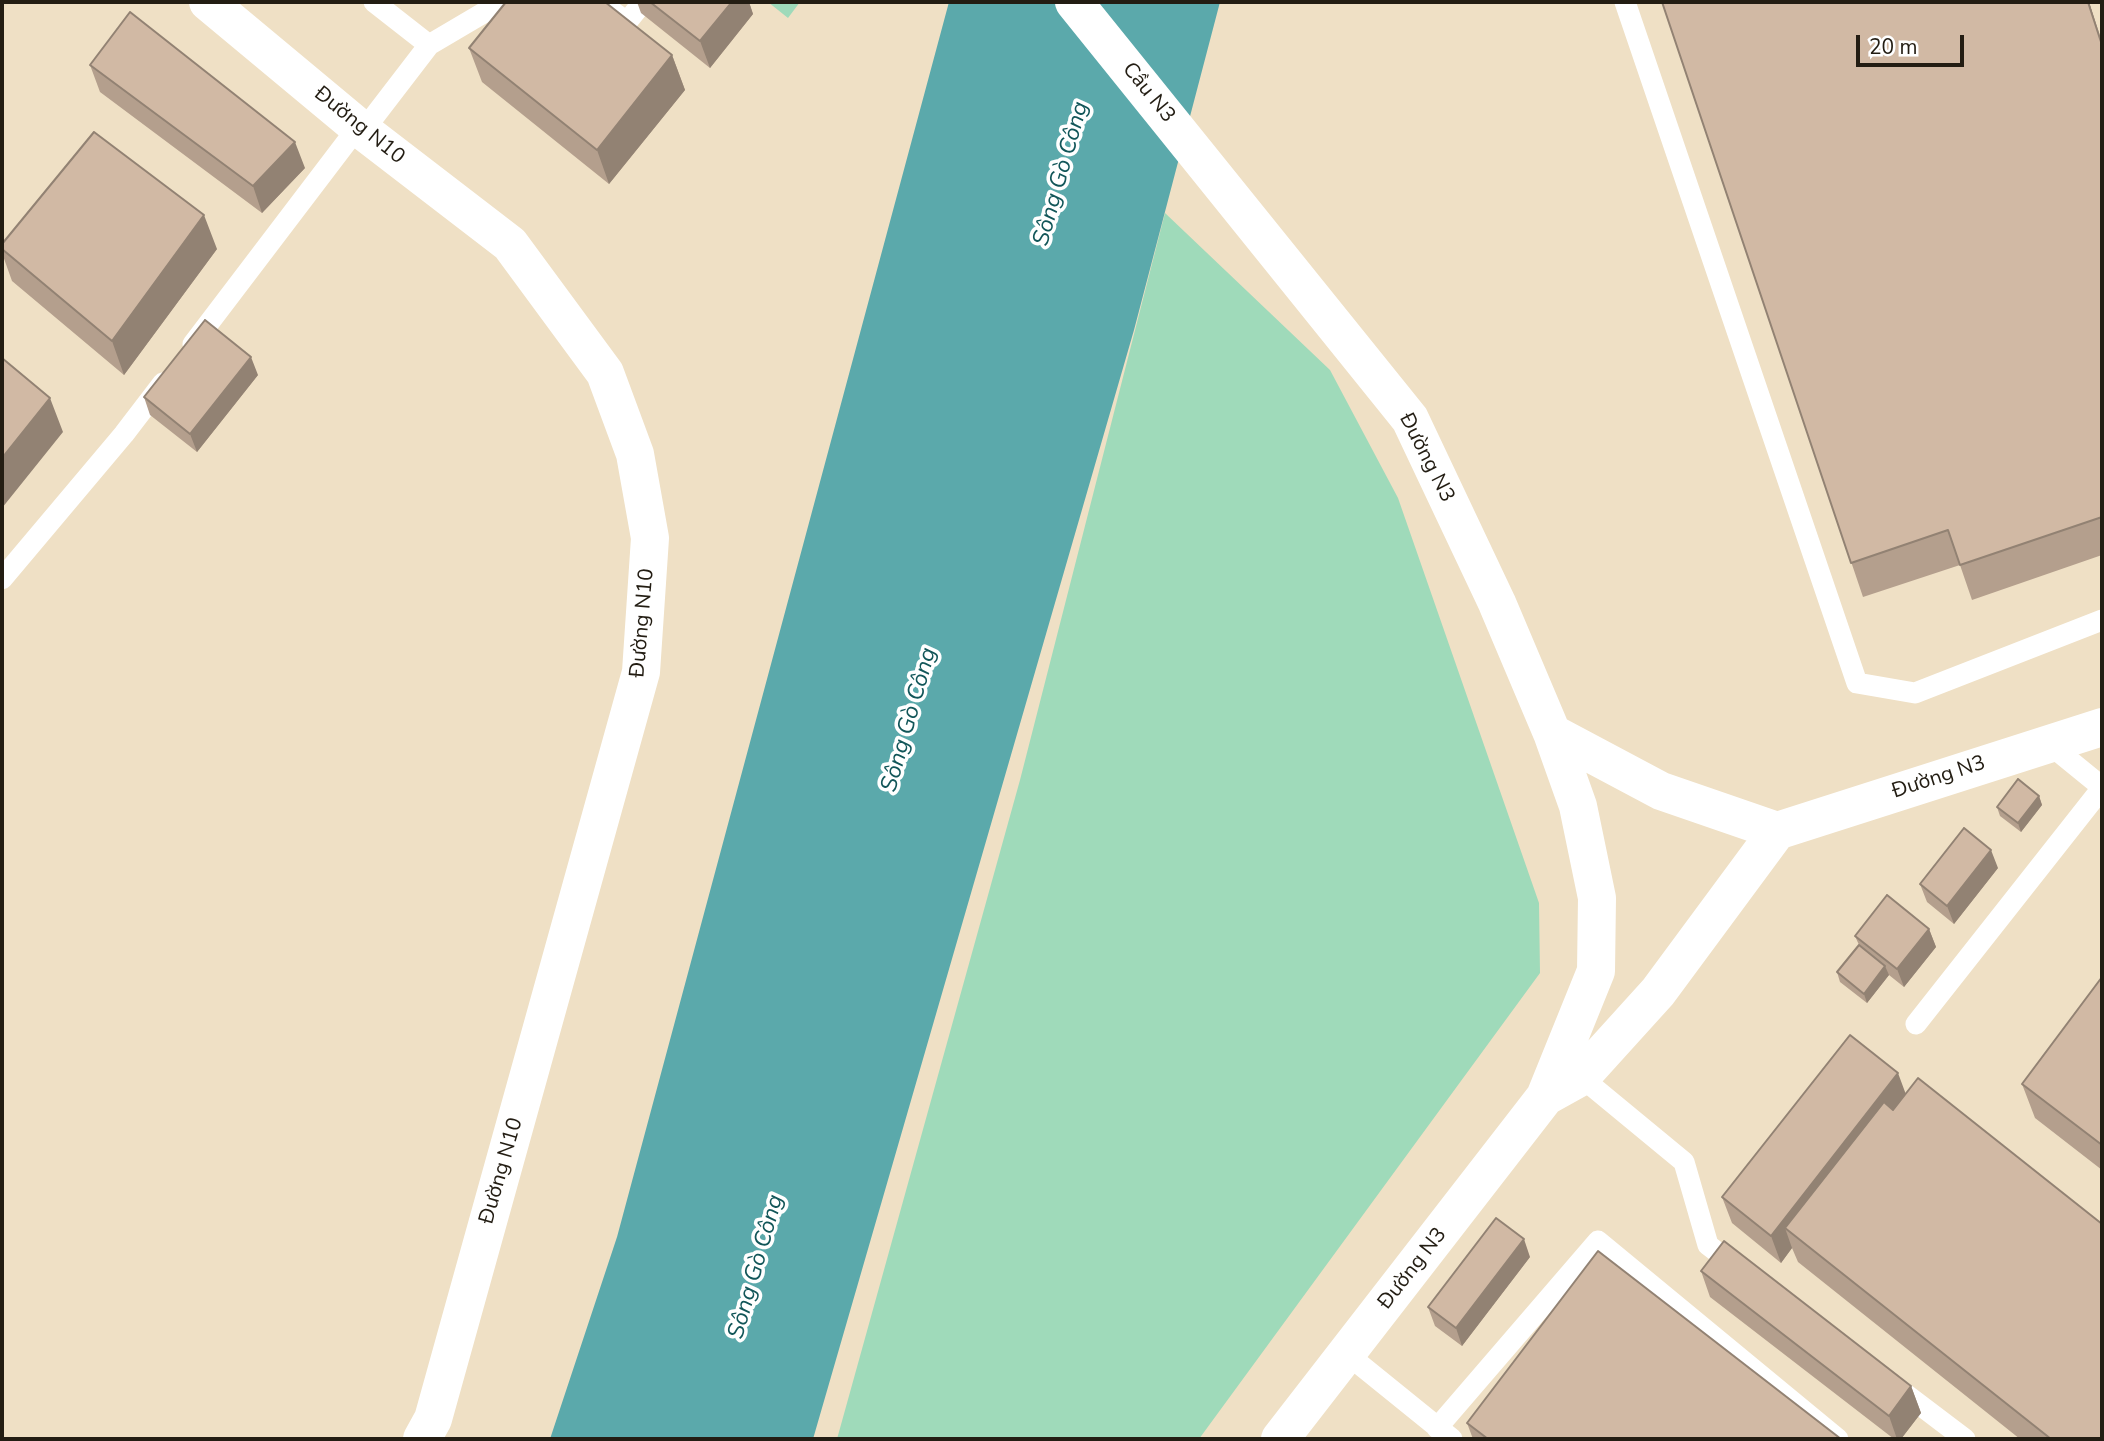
<!DOCTYPE html>
<meta charset="utf-8">
<style>
body{margin:0}
#map{position:relative;width:2104px;height:1441px;overflow:hidden;background:#efe0c5;font-family:"Nunito Sans",sans-serif}
canvas{display:block}
.frame{position:absolute;inset:0;border:4px solid #231d13;pointer-events:none}
.scale{position:absolute;left:1856px;top:35px;width:108px;height:32px;box-sizing:border-box;border:4px solid #231d13;border-top:0;padding-left:9px;font-size:21px;line-height:24px;white-space:nowrap;color:#231d13;-webkit-text-stroke:5px #fff;paint-order:stroke}
</style>
<div id="map">
<canvas width="2104" height="1441"></canvas>
<div class="frame"></div>
<div class="scale">20 m</div>
</div>
<script>
const ctx = document.querySelector('canvas').getContext('2d');
ctx.lineJoin = 'round';
function paint(path, color) { ctx.fillStyle = color; ctx.fill(path, 'evenodd'); }
const toPath = rows => new Path2D(rows.map(r => 'M' + r).join(''));
function trace(path, color, width, dash) { ctx.strokeStyle = color; ctx.lineWidth = width; ctx.lineCap = dash ? 'butt' : 'round'; ctx.setLineDash(dash || []); ctx.stroke(path); }
function write(font, color, halo, rows, align = 'center') {
  ctx.font = font + ' "Nunito Sans",sans-serif'; ctx.lineWidth = 7; ctx.setLineDash([]); ctx.textBaseline = 'middle'; ctx.strokeStyle = halo; ctx.fillStyle = color; for (const [text, x, y, turn = 0] of rows) {
    ctx.save(); ctx.translate(x, y); ctx.rotate((+turn || 0) * Math.PI / 180); ctx.textAlign = isNaN(turn) ? turn : align; if (halo) ctx.strokeText(text, 0, 0); ctx.fillText(text, 0, 0); ctx.restore();
  }
}
const green = toPath([
 [768,2,800,2,788,18],
 [1165,213,1330,370,1398,498,1539,903,1540,973,1199,1439,837,1439,1020,780]
]);
const water = toPath([
 [949,2,1220,2,1134,330,813,1439,550,1439,617,1237]
]);
const service = toPath([
 [374,2,429,45],
 [599,2,627,22,643,2],
 [1625,2,1857,683,1915,693,2102,620],
 [363,131,429,45,502,2],
 [193,344,358,127],
 [2,579,124,434,163,383],
 [2048,743,2102,787],
 [1916,1024,2102,788],
 [1581,1077,1684,1162,1708,1245,1738,1268],
 [1347,1354,1452,1439],
 [1895,1386,1965,1439],
 [1437,1428,1598,1241,1838,1439]
]);
const minor = toPath([
 [208,2,363,131,510,244,605,373,635,454,650,538,641,672,433,1419,422,1439],
 [1074,2,1410,419,1497,603,1552,733,1578,806,1597,898,1596,971,1545,1097,1280,1439],
 [1552,733,1661,791,1777,831],
 [1545,1097,1581,1077,1658,992,1777,831,2102,727]
]);
const wall = toPath([
 [637,2,749,2,753,14,710,68,641,13],
 [1662,2,2089,2,2102,42,2102,555,1972,600,1960,565,1863,597],
 [469,48,672,55,685,90,609,184,482,82],
 [90,65,305,168,262,213,100,92],
 [2,244,217,249,124,375,12,281,2,253],
 [258,375,197,452,150,415,144,397],
 [2039,796,2042,805,2021,832,2000,816,1997,807],
 [1998,868,1954,924,1927,902,1920,884],
 [1929,929,1936,947,1904,987,1889,975,1867,1003,1840,982,1837,972,1859,945,1855,936],
 [2102,977,2102,1170,2035,1118,2022,1084],
 [1906,1094,2102,1439,2020,1439,1798,1262,1792,1248,1781,1263,1732,1223,1722,1197],
 [1530,1257,1462,1346,1435,1326,1428,1307],
 [1701,1271,1911,1386,1921,1413,1901,1439,1894,1439,1710,1297],
 [1467,1423,1841,1439,1473,1439]
]);
const shadedWall = toPath([
 [732,2,749,2,753,14,710,68,700,41],
 [2088,2,2089,2,2102,45],
 [672,55,685,90,609,184,597,150],
 [295,142,305,168,262,213,253,186],
 [204,215,217,249,124,375,112,341],
 [251,357,258,375,197,452,190,434],
 [50,398,63,432,2,508,2,458],
 [2039,796,2042,805,2021,832,2018,823],
 [1991,850,1998,868,1954,924,1947,906],
 [1929,929,1936,947,1904,987,1897,969],
 [1885,966,1889,975,1867,1003,1864,994],
 [1898,1073,1908,1100,1785,1228,1792,1248,1781,1263,1771,1236],
 [1524,1239,1530,1257,1462,1346,1456,1328],
 [1911,1386,1921,1413,1901,1439,1897,1439,1889,1416]
]);
const building = toPath([
 [506,2,605,2,672,55,597,150,469,48,506,2],
 [650,2,732,2,700,41,650,2],
 [1662,2,2088,2,2102,45,2102,517,1960,565,1948,530,1851,563,1662,2],
 [130,12,295,142,253,186,90,65,130,12],
 [94,132,204,215,112,341,2,249,2,244,94,132],
 [205,320,251,357,190,434,144,397,205,320],
 [2,358,50,398,2,458,2,358],
 [2018,779,2039,796,2018,823,1997,807,2018,779],
 [1964,828,1991,850,1947,906,1920,884,1964,828],
 [1887,895,1929,929,1897,969,1855,936,1887,895],
 [1859,945,1885,966,1864,994,1837,972,1859,945],
 [2102,977,2102,1145,2022,1084,2102,977],
 [1850,1035,1898,1073,1771,1236,1722,1197,1850,1035],
 [1918,1078,2102,1224,2102,1439,2051,1439,1785,1228,1884,1102,1893,1110,1918,1078],
 [1496,1218,1524,1239,1456,1328,1428,1307,1496,1218],
 [1724,1241,1911,1386,1889,1416,1701,1271,1724,1241],
 [1598,1251,1841,1439,1488,1439,1467,1423,1598,1251]
]);
const streetNames = [
 ["Cầu N3",1148,93,51],
 ["Đường N10",359,126,39],
 ["Đường N3",1426,458,63],
 ["Đường N10",643,623,-85],
 ["Đường N3",1939,778,-18],
 ["Đường N10",502,1171,-74],
 ["Đường N3",1413,1269,-52]
];
const waterNames = [
 ["Sông Gò Công",1062,174,-74],
 ["Sông Gò Công",910,720,-74],
 ["Sông Gò Công",757,1267,-74]
];
paint(green, '#9fdaba');
paint(water, '#5ba9ab');
trace(service, '#fff', 21);
trace(minor, '#fff', 38);
paint(wall, '#b49f8d');
paint(shadedWall, '#928273');
paint(building, '#d1b9a4');
trace(building, '#928273', 2);
write('21px', '#231d13', '#fff', streetNames);
write('italic 23px', '#125659', '#fff', waterNames);
</script>
